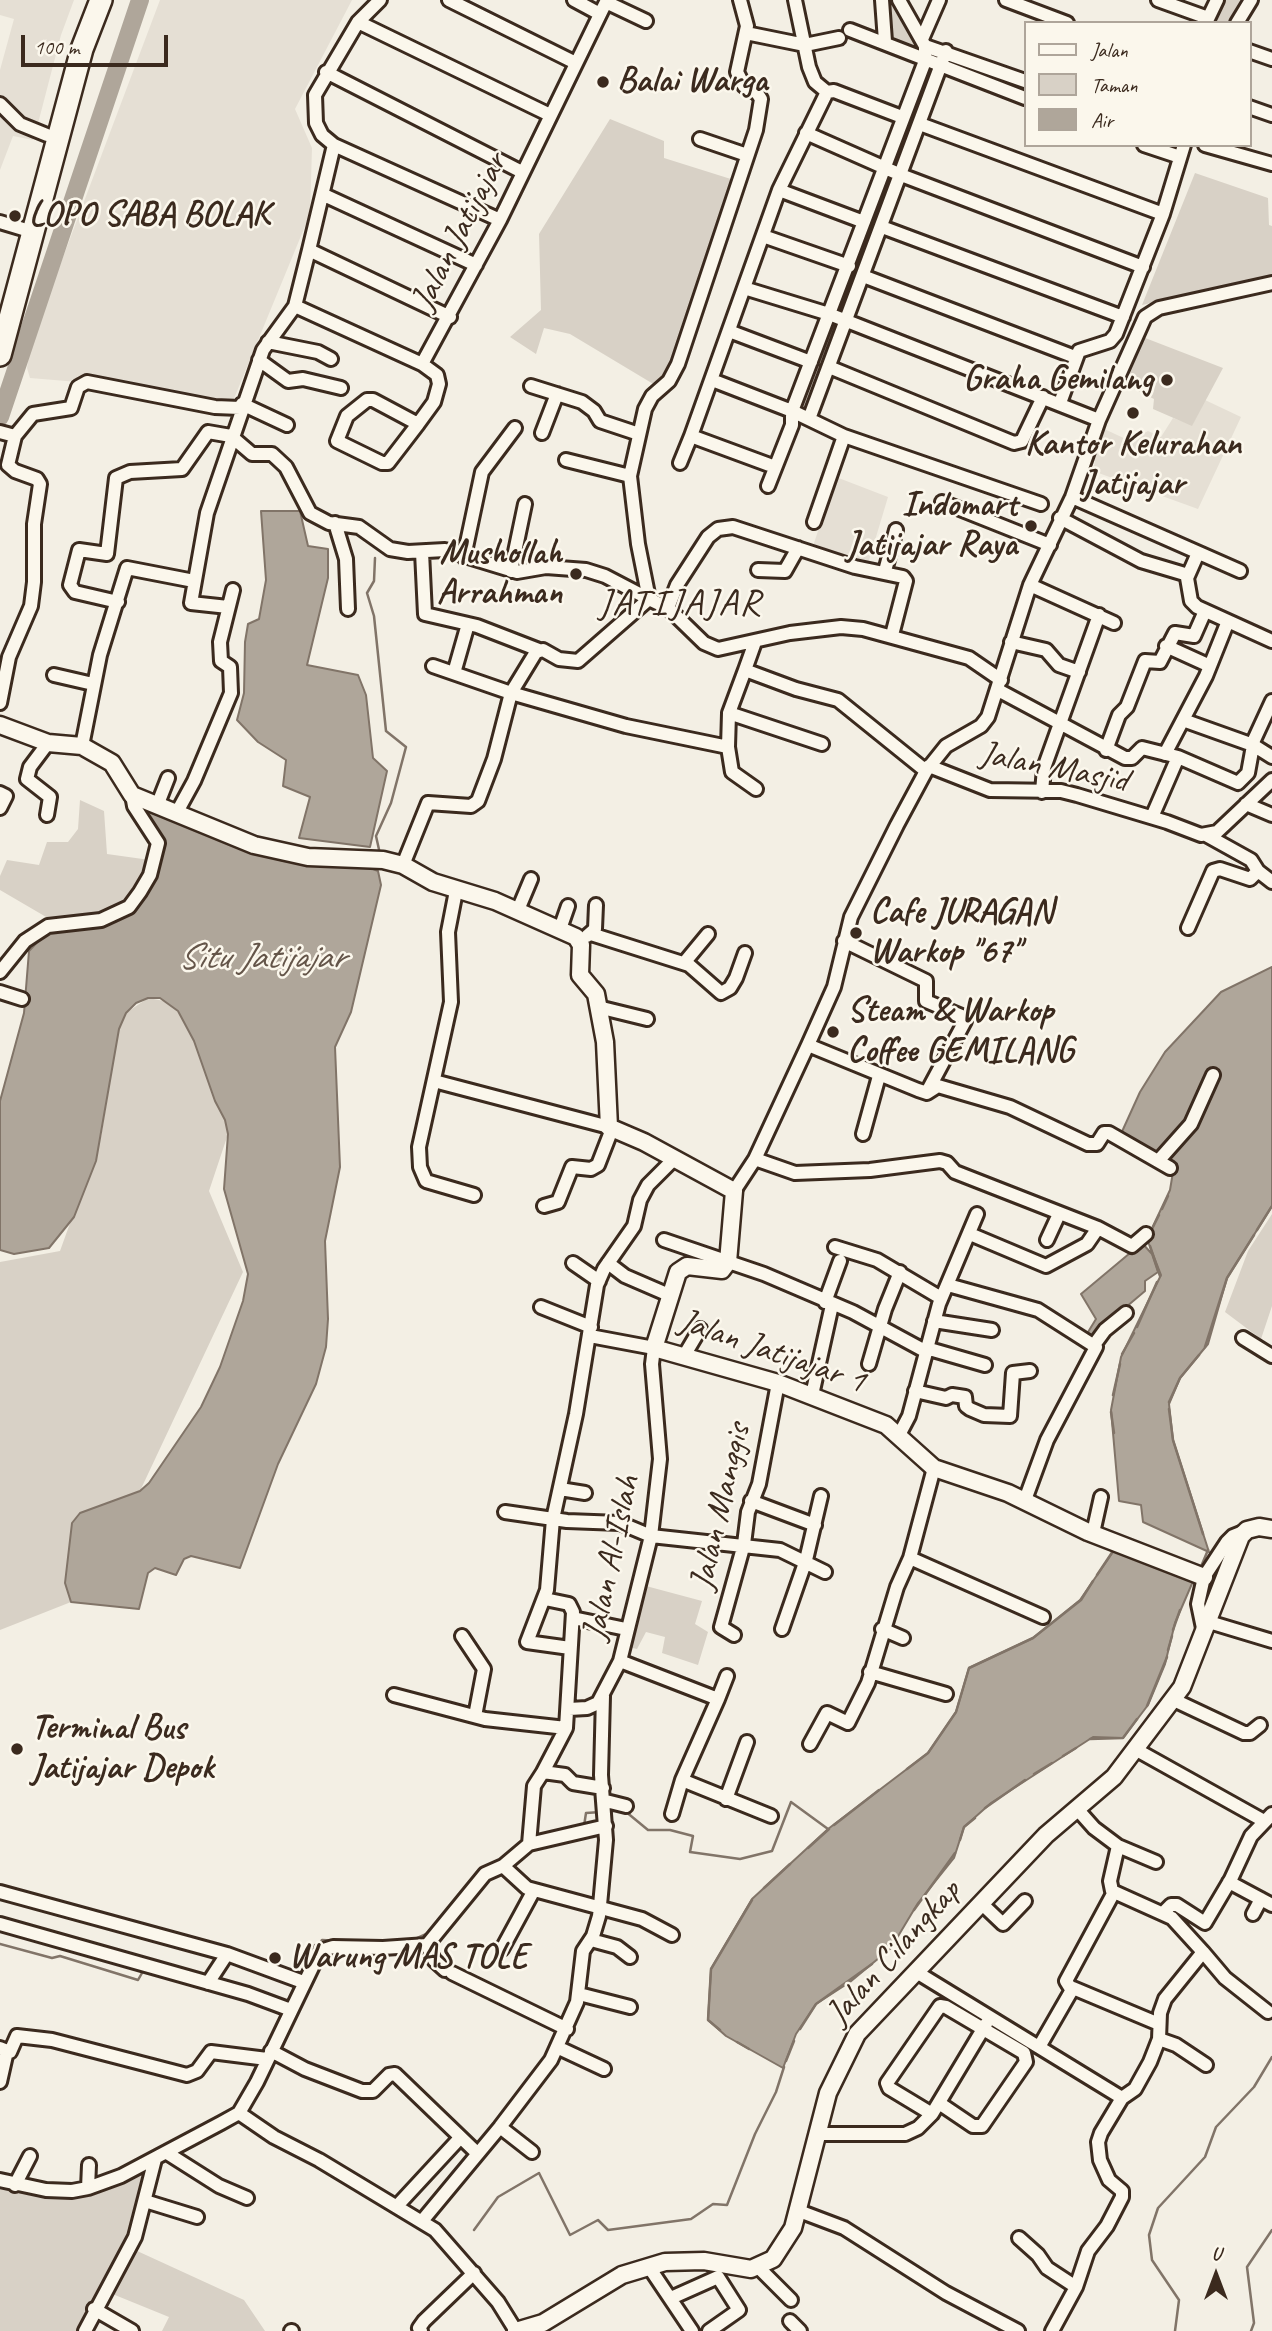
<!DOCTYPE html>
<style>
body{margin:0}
#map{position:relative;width:1272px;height:2331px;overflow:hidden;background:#f3efe4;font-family:Caveat,sans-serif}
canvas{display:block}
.legend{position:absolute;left:1024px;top:21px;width:228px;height:126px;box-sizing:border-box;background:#fbf7ec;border:2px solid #aea59a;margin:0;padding:9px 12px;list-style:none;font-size:21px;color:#3b2a1e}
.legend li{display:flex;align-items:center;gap:14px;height:35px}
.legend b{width:35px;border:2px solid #aea59a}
.north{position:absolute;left:1181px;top:2240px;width:70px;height:70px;-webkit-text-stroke:5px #fbf7ec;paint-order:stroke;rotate:0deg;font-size:19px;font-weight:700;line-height:28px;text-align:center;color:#3b2a1e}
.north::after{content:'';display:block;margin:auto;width:24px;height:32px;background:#3b2a1e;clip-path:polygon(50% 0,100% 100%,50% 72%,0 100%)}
.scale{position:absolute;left:21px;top:35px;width:147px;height:32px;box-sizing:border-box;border:4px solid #3b2a1e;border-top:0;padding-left:9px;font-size:21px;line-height:24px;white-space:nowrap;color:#3b2a1e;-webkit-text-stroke:5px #fbf7ec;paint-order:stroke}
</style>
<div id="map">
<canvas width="1272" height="2331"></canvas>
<ul class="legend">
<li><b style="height:9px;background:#fbf7ec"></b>Jalan</li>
<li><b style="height:19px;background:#d8d1c6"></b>Taman</li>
<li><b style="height:19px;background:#afa69a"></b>Air</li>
</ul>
<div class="north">U</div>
<div class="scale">100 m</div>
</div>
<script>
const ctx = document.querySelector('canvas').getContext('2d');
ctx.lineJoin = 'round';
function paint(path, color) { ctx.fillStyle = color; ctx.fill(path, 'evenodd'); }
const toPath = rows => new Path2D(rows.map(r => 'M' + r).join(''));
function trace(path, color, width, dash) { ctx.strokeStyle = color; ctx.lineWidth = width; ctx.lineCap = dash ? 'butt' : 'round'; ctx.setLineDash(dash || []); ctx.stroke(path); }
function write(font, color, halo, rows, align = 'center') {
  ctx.font = font + ' Caveat,sans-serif'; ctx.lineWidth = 5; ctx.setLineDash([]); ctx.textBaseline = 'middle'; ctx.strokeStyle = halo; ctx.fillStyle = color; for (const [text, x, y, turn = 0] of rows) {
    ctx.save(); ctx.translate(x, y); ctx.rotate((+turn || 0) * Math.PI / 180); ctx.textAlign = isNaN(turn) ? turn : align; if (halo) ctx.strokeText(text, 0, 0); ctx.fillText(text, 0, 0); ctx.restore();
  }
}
const built = toPath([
 [0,0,74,0,61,35,35,135,33,140,13,136,0,170,0,70,14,19,0,15],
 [160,0,352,0,295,109,312,148,310,214,233,401,213,405,114,385,30,378,27,368,31,342],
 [1205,400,1241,417,1198,509,1093,471,1095,461,1090,459,1100,427,1130,441,1148,431,1161,437,1173,418,1192,425],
 [836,477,888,497,867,567,811,552]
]);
const green = toPath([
 [882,0,899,0,925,61,941,65,946,51,1025,81,1025,98,942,65,809,419,792,425,925,62,885,41],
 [1217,0,1251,0,1237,23,1206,23],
 [610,119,664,141,664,158,734,180,716,243,660,388,570,334,544,328,536,354,510,337,541,310,539,234],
 [1195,173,1268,198,1269,225,1272,226,1272,277,1142,305],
 [1140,336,1223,368,1192,426,1153,409,1154,399,1118,381],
 [80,800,104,811,107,854,157,861,151,886,136,909,104,924,65,928,0,890,0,876,7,860,39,865,47,842,68,842,78,829],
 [148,998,170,1002,187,1023,225,1120,228,1134,209,1191,243,1272,140,1491,87,1510,72,1523,65,1583,71,1602,0,1630,0,1262,60,1251,101,1137,119,1029,126,1013],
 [1272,1214,1272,1306,1261,1339,1225,1312,1248,1251],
 [646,1586,702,1601,695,1624,708,1632,698,1665,662,1653,665,1637,646,1632,637,1649,628,1647],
 [145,2168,145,2186,131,2233,80,2331,0,2331,0,2180,57,2194],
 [135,2250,244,2300,265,2331,162,2331,169,2317,110,2293]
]);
const water = toPath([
 [261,511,300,511,308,546,328,549,328,578,307,665,358,675,366,695,373,758,387,771,370,847,299,838,310,797,283,786,286,760,258,742,237,720,244,693,245,642,248,624,259,619,266,580,261,511],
 [141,809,283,861,365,866,378,871,381,885,351,1012,335,1047,340,1167,325,1241,328,1319,326,1347,316,1384,278,1464,240,1568,191,1556,184,1559,176,1575,155,1568,148,1573,139,1609,71,1602,65,1583,72,1523,80,1513,140,1491,149,1483,201,1407,220,1367,243,1301,248,1274,224,1189,228,1134,225,1120,215,1101,194,1041,178,1011,160,998,148,998,136,1003,126,1013,119,1029,96,1161,74,1217,49,1248,14,1254,0,1250,0,1101,24,1013,29,951,41,938,54,931,104,924,129,914,151,886,159,851,141,809],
 [1272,967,1272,1206,1227,1278,1208,1344,1180,1378,1169,1404,1173,1440,1209,1552,1143,1522,1141,1505,1119,1501,1111,1410,1121,1357,1161,1275,1147,1239,1170,1190,1174,1166,1120,1136,1140,1092,1165,1052,1221,992,1272,967],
 [1142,1243,1152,1254,1158,1272,1145,1281,1145,1291,1106,1324,1094,1342,1085,1337,1096,1319,1081,1294,1142,1243],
 [1117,1546,1194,1579,1175,1623,1165,1664,1148,1705,1123,1738,1093,1737,991,1803,964,1827,954,1858,918,1903,891,1948,850,1982,816,2004,796,2034,783,2068,726,2036,708,2020,711,1969,752,1899,828,1829,928,1753,956,1712,969,1668,1033,1638,1080,1600,1117,1546]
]);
const stream = toPath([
 [375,558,374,581,367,593,374,616,386,731,406,747,391,803,376,836,380,854],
 [1162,1209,1168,1196],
 [1257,1230,1272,1206],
 [1151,1231,1159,1215],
 [1150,1246,1160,1276],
 [1137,1327,1157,1282],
 [1205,1347,1227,1278,1254,1235],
 [1122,1354,1134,1333],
 [1113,1395,1120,1364],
 [1169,1402,1180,1378,1199,1355],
 [1169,1409,1173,1440,1203,1534],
 [1111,1412,1114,1433],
 [1200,1569,1208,1550],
 [1097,1575,1113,1551],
 [1173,1630,1180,1610],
 [1168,1650,1172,1636],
 [1147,1706,1167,1657],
 [1090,1739,1123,1738,1137,1719],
 [1063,1756,1076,1748],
 [907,1769,928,1753,956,1712,969,1668,1033,1638,1081,1600,1093,1581],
 [1034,1774,1052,1763],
 [985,1808,1025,1780],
 [625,1811,648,1830,670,1830,693,1836,690,1852,740,1859,772,1851,791,1802,828,1829],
 [834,1825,879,1790],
 [584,1826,586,1813,601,1812],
 [960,1840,964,1827,975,1818],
 [808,1848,829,1829],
 [764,1888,790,1864],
 [914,1910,955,1853],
 [413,1940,433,1931],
 [0,1944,52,1958,60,1956,138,1980,142,1973],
 [317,1947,322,1940,341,1941],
 [882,1955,896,1939],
 [300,1974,313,1953],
 [800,2029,816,2004,872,1964],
 [720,2030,708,2020,711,1969,752,1900],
 [737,2042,749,2049],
 [786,2061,794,2041],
 [249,2085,257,2066],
 [474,2230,498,2197,539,2173,570,2235,598,2220,608,2230,691,2219,713,2204,727,2205,755,2134,776,2092,784,2067],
 [1175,2331,1179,2300,1152,2260,1149,2235,1158,2208,1205,2157,1216,2127,1254,2087,1272,2057],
 [1251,2331,1254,2323,1247,2267,1272,2230]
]);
const river = toPath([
 [0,417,140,0]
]);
const street = toPath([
 [449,0,576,63],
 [574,0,600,14],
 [740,0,747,26,737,72,744,86,757,93,761,99,756,130,678,364,669,381,652,396,645,409,630,476,638,544,649,599,668,608,704,643,718,649,790,633,841,627,863,629,969,658,1001,680],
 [795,0,809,67,815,82,827,92],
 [882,0,885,41],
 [1006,0,1067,23],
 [1158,0,1208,18],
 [606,2,646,21],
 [358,22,550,115],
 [1206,23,1217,0],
 [1237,23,1251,0],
 [850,30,1025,98],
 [746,33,805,45,839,38],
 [922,39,939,0],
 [925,46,1025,81],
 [1249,51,1272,59],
 [326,72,522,172],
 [0,104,20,124,47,135],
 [1249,107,1272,115],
 [920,124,1163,214],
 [806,133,901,175,1143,267],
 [700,139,747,155],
 [334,145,322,135,316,123,315,95,358,22,380,0],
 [1144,145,1180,157],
 [1205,145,1272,164],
 [779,190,827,92,834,91,902,117],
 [324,195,476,265],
 [0,222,23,229],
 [882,227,1123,317],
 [763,236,849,266],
 [863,276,1075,357],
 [744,288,829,314,1099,420],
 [295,306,422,364,437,375,439,384,434,402,418,424],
 [450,317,309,250,334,145,500,220],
 [729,331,811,362],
 [268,342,318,352,331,359],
 [259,360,288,381,303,379,341,388],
 [422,364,500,220,607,0],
 [829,367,1014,443,1022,441,1043,397],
 [712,380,792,411,844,436,1041,504],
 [531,386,582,402,594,411,600,421,639,434],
 [367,400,373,400,418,424,388,463,382,463,337,441,347,416,367,400],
 [1060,403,1079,351,1110,341,1116,334,1163,214,1184,145],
 [242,404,287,425],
 [809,419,946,51],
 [0,432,15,436],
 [542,433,557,394],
 [566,460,630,476],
 [680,463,691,436],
 [775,467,691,436,779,190,864,222],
 [768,486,792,425,792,411,925,61,925,46,899,0],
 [1072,497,1240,571],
 [942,502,1050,545],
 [1060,518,1141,561,1188,575],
 [814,522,844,436],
 [335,523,346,559,348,609],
 [422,552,425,614,477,626,539,650],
 [1198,553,1187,578,1191,601,1197,607,1272,641],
 [464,557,482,472,515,428],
 [758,570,785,571,798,548],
 [511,571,525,504],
 [885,571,896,530],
 [1030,585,1114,623],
 [118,602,75,592,70,585,79,550,107,554,116,478,130,472,182,469,208,432,231,436,252,454,272,454,286,467,310,513,329,523,359,527,390,549,408,552,445,550,517,572,546,567,586,570,605,576,649,599,578,661,559,659,543,650,536,652,511,693,494,759,478,801,471,806,428,803,403,865],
 [228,607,191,603,207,513,263,350,295,306,309,250],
 [668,608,677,585,708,537,718,529,733,527,855,567,903,577,906,581,892,635],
 [755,642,745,670,796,689,838,700,926,771],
 [1011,642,1046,650,1059,665,1079,672],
 [1166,646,1210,666],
 [433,666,511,693,626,726,728,747],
 [745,670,729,713,728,747,732,772,756,789],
 [454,673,468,624],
 [54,675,93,684],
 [998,690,1125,758,1132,758,1142,748,1178,757,1238,783,1248,773,1254,740,1272,701],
 [0,703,9,657,31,606,34,582,34,524,40,484,37,479,15,471,8,465,15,436,33,414,71,408,78,387,87,382,215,407,240,408],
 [729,713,822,744],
 [1183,720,1253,745,1272,757],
 [82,746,100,655,127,568,194,581],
 [1106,750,1119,715,1127,707,1145,661,1160,662,1175,633,1194,636,1205,611],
 [1165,754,1206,676,1228,621],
 [929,766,990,790,1061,791,1077,795,1167,822,1201,835,1217,832,1272,780],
 [1042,792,1044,768,1099,615],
 [0,793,6,796,0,808],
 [1246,804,1272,815],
 [157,806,168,778],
 [176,814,194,781,231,693,230,667,221,661,220,642,233,590],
 [47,815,50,797,27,779,30,767,48,743],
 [1152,817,1178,757],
 [1258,871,1272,882],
 [456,891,448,932,451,1002,419,1147,420,1167,426,1181,474,1195],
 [518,910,531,879],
 [1188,928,1213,871,1220,869,1250,879,1258,871,1251,860,1206,835],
 [560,929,568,906],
 [591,934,689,965,721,993,730,988,736,978,745,953],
 [587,936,595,929,596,905],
 [844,941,926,981,926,1001,964,1017,965,1021,927,1092],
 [684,963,708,934],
 [0,972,25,941,48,926,101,920,129,907,140,892,150,875,158,843,134,806,132,795],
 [0,992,22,999],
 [598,1007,647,1019],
 [808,1045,918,1090,927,1093,938,1086,1010,1107,1088,1144,1097,1144,1104,1133,1109,1133,1170,1168],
 [434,1081,609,1127],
 [863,1134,879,1076],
 [755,1159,795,1173,870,1170,940,1161,947,1163,955,1172,1098,1228,1132,1246,1146,1234],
 [1159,1160,1191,1124,1213,1075],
 [734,1191,755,1159,808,1045,834,987,851,917,897,825,926,771,946,746,981,726,988,717,1030,585,1072,497,1099,420,1145,317,1159,308,1272,283],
 [544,1206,558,1202,572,1167,591,1169,598,1165,612,1129],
 [970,1234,1046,1266,1087,1244,1098,1228],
 [664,1240,764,1274,853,1312,925,1351],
 [1047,1240,1059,1214],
 [835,1247,877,1260,941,1298],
 [573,1263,599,1281],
 [608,1263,625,1276,669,1295],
 [948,1285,1038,1310,1096,1347,1047,1440,1025,1500],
 [825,1302,840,1261],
 [541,1307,591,1327],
 [934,1321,992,1330],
 [1243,1338,1272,1356],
 [1094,1345,1105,1330,1126,1313],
 [926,1348,985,1365],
 [684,1356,700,1329],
 [869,1364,885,1309,900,1272],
 [915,1391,946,1398,952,1395,965,1397,966,1406,970,1409,984,1415,1010,1416,1013,1373,1030,1371],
 [812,1395,832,1305],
 [899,1435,909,1416,939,1304,977,1214],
 [560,1489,585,1493],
 [751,1501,815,1525],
 [505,1512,567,1521,620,1523,651,1536,780,1550,825,1572],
 [1093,1533,1101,1497],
 [910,1558,1043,1617],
 [573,1618,626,1629],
 [1209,1622,1272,1641],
 [782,1629,806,1560,821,1496],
 [882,1629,903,1638],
 [1204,1633,1198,1604,1204,1577,1227,1542,1233,1536,1243,1532],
 [734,1635,721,1627,744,1544,748,1512,759,1484,778,1383],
 [462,1636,484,1669,475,1716],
 [570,1648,527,1642,547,1590,553,1519,576,1414,597,1285,604,1269,634,1226,640,1200,648,1185,674,1159],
 [620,1661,718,1699,682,1780,771,1816],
 [870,1672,946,1694],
 [394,1695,485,1719,566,1728],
 [718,1699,727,1676],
 [1174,1700,1244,1733,1250,1733,1260,1725],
 [569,1709,587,1708,598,1703,620,1661,651,1536,660,1459,652,1364,654,1348,590,1336],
 [810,1744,827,1713,848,1723,868,1683,897,1587,910,1558,934,1468],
 [1135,1749,1264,1821],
 [543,1772,566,1728,573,1612,569,1604,545,1599],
 [726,1799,747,1742],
 [606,1801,626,1806],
 [672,1814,682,1780],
 [529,1844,534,1786,543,1772,565,1775,573,1783,603,1788],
 [1118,1846,1156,1862],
 [503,1866,527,1888,642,1919,672,1935],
 [1229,1882,1272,1905],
 [0,1892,227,1954,303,1982],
 [981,1903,1003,1924,1025,1901],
 [1163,1913,1171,1905,1177,1905,1205,1923,1231,1879,1251,1836,1272,1814],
 [1253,1914,1261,1899],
 [0,1924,248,1994,291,2010],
 [591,1940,617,1947,630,1957],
 [427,1945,434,1960,445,1970],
 [502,1949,534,1890],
 [1203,1952,1225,1978,1268,2012],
 [452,1973,567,2029],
 [918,1973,1122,2098],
 [208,1983,227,1954],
 [1071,1989,1066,1981,1114,1892],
 [579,1994,630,2007],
 [1159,2039,1176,2045,1206,2065],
 [1039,2047,1073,1988,1159,2024],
 [0,2048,10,2052,17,2036,52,2040,187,2075,197,2071,211,2052,267,2059],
 [559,2048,604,2069],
 [271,2051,305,2069,362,2091,373,2091,389,2075,395,2074,476,2152],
 [0,2082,7,2051],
 [239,2113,274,2137,319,2160,435,2230,498,2302,516,2331],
 [932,2114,889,2088,887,2083,940,2006,946,2007,1024,2053,1026,2062,982,2126,973,2126,939,2103],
 [500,2127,532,2152],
 [819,2134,905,2134,918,2128,932,2114,986,2024],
 [167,2153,219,2186,247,2198],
 [0,2180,46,2190,72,2191,88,2188,121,2176,221,2123,239,2113,257,2082,320,1951,333,1947,383,1948,427,1945,485,1874,503,1866,529,1844,606,1826],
 [15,2185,30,2156],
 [88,2188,89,2165],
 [145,2201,197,2217],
 [397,2206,459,2139],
 [799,2211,844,2228,946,2293,1018,2331],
 [422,2221,500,2127,551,2060,577,2002,583,1951,593,1936,599,1916,606,1840,601,1775,603,1696],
 [1019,2238,1038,2255,1047,2268,1076,2287],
 [649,2267,692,2331],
 [758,2267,791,2300],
 [671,2298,718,2277,739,2310,709,2331],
 [94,2309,132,2331],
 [790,2321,800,2331],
 [85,2331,135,2237,155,2159],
 [291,2331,292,2331],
 [421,2331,419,2328,424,2321,474,2273],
 [1052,2331,1076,2287,1088,2251,1107,2226,1122,2197,1122,2191,1109,2180,1100,2160,1098,2142,1101,2133,1122,2098,1135,2089,1150,2062,1159,2039,1160,2013,1165,1999,1203,1952,1172,1918,1112,1891,1110,1881,1118,1846,1094,1828,1078,1810]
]);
const secondary = toPath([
 [0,725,48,743,82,746,112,763,132,795,254,845,308,857,383,860,403,865,433,882,495,901,576,937,581,945,580,975,596,994,605,1042,609,1127,644,1142,734,1191,728,1262,722,1270,687,1266,678,1272,654,1348,778,1383,886,1425,934,1468,1008,1493,1088,1532,1204,1577],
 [516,2331,543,2323,622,2275,665,2262,704,2261,751,2269,773,2259,793,2228,828,2093,857,2034,1046,1835,1114,1777,1182,1687,1241,1536,1247,1530,1259,1527,1272,1529]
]);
const highway = toPath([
 [0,355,82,49,101,0]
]);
const markers = [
 [603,82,7,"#3b2a1e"],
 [15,216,7,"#3b2a1e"],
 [1167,380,7,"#3b2a1e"],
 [1133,413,7,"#3b2a1e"],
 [1031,526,7,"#3b2a1e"],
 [576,574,7,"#3b2a1e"],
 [856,933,7,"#3b2a1e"],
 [833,1032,7,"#3b2a1e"],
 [17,1749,7,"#3b2a1e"],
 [275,1958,7,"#3b2a1e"]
];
const poiNames = [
 ["Balai Warga",617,82],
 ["LOPO SABA BOLAK",29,216],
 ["Graha Gemilang",1153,380,"right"],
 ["Kantor Kelurahan",1133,445,"center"],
 ["Jatijajar",1133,485,"center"],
 ["Indomart",1017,506,"right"],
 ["Jatijajar Raya",1017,546,"right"],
 ["Mushollah",562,554,"right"],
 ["Arrahman",562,594,"right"],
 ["Cafe JURAGAN",870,913],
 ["Warkop \"67\"",870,953],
 ["Steam & Warkop",847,1012],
 ["Coffee GEMILANG",847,1052],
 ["Terminal Bus",31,1729],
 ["Jatijajar Depok",31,1769],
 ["Warung MAS TOLE",289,1958]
];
const streetNames = [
 ["Jalan Jatijajar",460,232,-63],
 ["Jalan Masjid",1054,768,11],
 ["Jalan Jatijajar 1",772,1352,19],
 ["Jalan Manggis",721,1507,-77],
 ["Jalan Al-Islah",612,1558,-78],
 ["Jalan Cilangkap",894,1953,-48]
];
const waterNames = [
 ["Situ Jatijajar",261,958]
];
const quarterNames = [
 ["JATIJAJAR",680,604]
];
paint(built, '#e5dfd4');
paint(green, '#d8d1c6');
paint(water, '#afa69a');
trace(water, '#817468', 2);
trace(stream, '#817468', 2.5);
trace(river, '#afa69a', 18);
trace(street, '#3b2a1e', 18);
trace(secondary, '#3b2a1e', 21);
trace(highway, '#3b2a1e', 26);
trace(street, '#fbf7ec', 12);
trace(secondary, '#fbf7ec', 16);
trace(highway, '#fbf7ec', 21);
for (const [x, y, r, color] of markers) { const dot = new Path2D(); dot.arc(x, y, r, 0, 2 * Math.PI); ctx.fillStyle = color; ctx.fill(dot); trace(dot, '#fbf7ec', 2.5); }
write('bold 35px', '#3b2a1e', '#fbf7ec', poiNames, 'left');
write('35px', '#3b2a1e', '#fbf7ec', streetNames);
write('italic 37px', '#645549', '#fbf7ec', waterNames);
ctx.letterSpacing = '2px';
write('38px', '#3b2a1e', '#fbf7ec', quarterNames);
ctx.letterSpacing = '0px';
</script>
